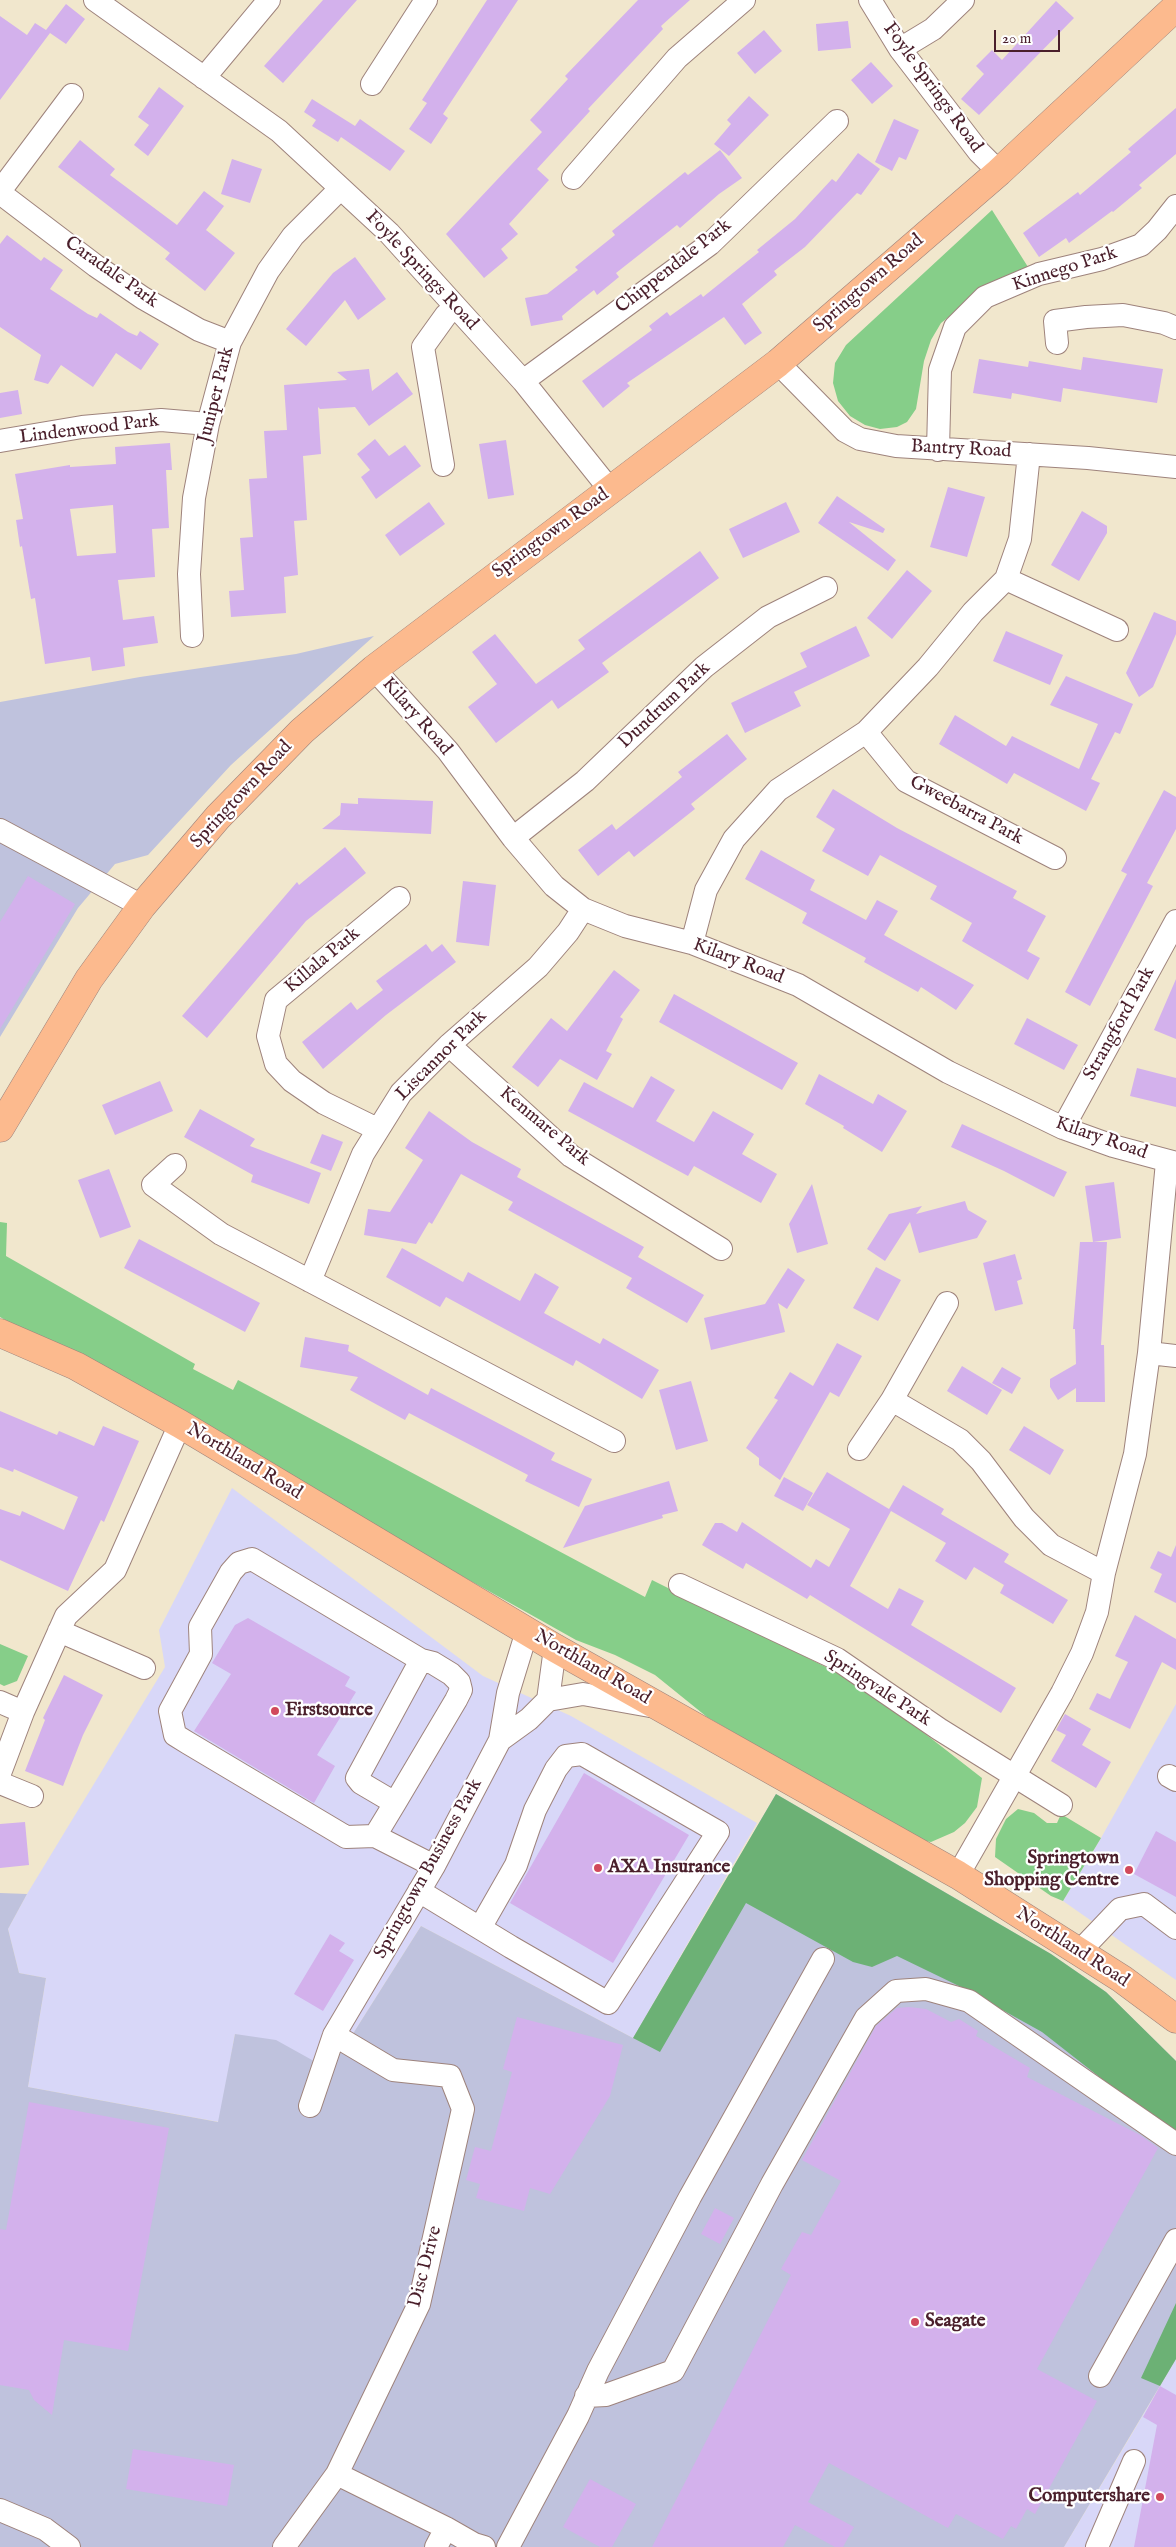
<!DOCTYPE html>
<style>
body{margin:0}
#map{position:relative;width:1176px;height:2547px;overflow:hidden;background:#f1e7cd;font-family:"IM FELL English",serif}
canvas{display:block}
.scale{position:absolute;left:994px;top:30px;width:66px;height:22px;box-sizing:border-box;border:2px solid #4a1f2b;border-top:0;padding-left:6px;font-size:15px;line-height:18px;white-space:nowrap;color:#4a1f2b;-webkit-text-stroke:4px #fff;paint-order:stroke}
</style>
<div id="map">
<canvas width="1176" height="2547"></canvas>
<div class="scale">20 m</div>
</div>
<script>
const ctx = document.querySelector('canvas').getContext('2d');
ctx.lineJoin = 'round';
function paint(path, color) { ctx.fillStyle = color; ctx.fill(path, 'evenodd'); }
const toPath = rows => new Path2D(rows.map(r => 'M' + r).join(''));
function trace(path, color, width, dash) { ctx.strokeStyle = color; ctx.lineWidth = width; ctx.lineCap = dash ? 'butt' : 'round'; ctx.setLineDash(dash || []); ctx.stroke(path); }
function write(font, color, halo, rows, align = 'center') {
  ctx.font = font + ' "IM FELL English",serif'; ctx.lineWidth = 4.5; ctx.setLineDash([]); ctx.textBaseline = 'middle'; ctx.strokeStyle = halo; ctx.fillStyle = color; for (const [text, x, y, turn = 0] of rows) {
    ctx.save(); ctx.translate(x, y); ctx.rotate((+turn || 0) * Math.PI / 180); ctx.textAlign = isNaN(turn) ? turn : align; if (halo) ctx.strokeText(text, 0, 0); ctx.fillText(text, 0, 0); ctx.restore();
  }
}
const built = toPath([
 [232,1488,483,1676,571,1716,757,1823,633,2038,421,1926,330,2070,235,2034,219,2122,28,2087,46,1978,19,1973,8,1929,27,1894,165,1667,159,1630],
 [1176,1704,1176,1980,1063,1901,1101,1838],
 [1176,2359,1176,2547,1064,2547,1130,2437]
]);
const industrial = toPath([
 [374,636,231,765,148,855,115,864,78,908,0,1037,0,702,140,677,296,654],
 [776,1794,1051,1954,1106,1992,1176,2061,1176,2359,1064,2547,0,2547,0,1893,27,1894,8,1929,19,1973,46,1978,28,2087,218,2122,235,2034,276,2040,330,2070,421,1926,633,2038]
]);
const green = toPath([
 [992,210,1028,267,981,292,941,323,931,340,924,361,916,409,907,422,897,427,880,429,865,425,850,416,838,401,833,383,835,363,846,345],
 [0,1222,7,1223,6,1256,195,1364,193,1369,233,1390,238,1380,645,1597,652,1580,834,1671,910,1722,982,1778,977,1807,965,1823,954,1832,931,1842,919,1840,707,1717,655,1675,615,1655,576,1640,0,1317],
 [0,1644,28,1656,17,1681,4,1686,0,1684],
 [1018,1809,1034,1813,1047,1823,1057,1823,1061,1814,1101,1838,1063,1901,1051,1896,995,1857,996,1839,1006,1819]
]);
const forest = toPath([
 [776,1794,1051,1954,1106,1992,1176,2061,1176,2137,1042,2032,961,1987,897,1956,872,1967,853,1962,746,1903,660,2052,633,2038],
 [1176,2303,1176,2359,1160,2386,1141,2378]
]);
const building = toPath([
 [323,0,357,0,283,83,264,66],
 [487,0,518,0,443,114,448,118,431,144,409,129,427,103,422,100],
 [638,0,690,0,661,26,663,29,588,109,590,111,537,169,549,180,509,224,518,234,501,249,508,258,484,278,446,234,542,132,530,120,568,79,565,76],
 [1056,1,1074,18,979,115,961,99,984,74,976,66,992,50,1002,60],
 [66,4,85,19,66,44,50,33,0,100,0,16,27,35,35,23,46,30],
 [848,21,851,48,818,51,816,24],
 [764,30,782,51,755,74,737,53],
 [871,62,893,86,872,104,851,80],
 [159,87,184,106,148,156,134,145,149,125,138,117],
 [749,96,769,115,729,156,714,144,731,124,727,120],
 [312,99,355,126,360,119,405,151,390,171,341,137,338,142,312,126,316,120,304,112],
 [1176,108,1176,154,1139,185,1142,188,1113,212,1112,211,1069,243,1066,238,1039,257,1023,233,1078,192,1080,195,1131,152,1128,149],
 [894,119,919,130,906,160,899,157,892,171,875,162],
 [80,140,115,169,110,175,177,225,204,191,224,206,206,230,235,253,205,291,165,259,170,253,58,167],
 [720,150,742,178,719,194,680,228,677,225,616,273,619,277,597,295,594,290,580,301,562,316,563,320,531,326,525,298,547,294,578,270,575,267,615,235,612,231,685,172,688,175],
 [858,153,880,169,861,195,857,193,805,247,774,271,777,275,742,304,762,333,745,345,724,317,627,383,630,386,603,408,582,381,652,330,649,326,667,312,670,316,701,294,703,297,759,252,757,250,795,219,832,179,836,182],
 [232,159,262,169,250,203,221,194],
 [7,235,41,261,44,257,63,270,50,289,88,314,97,318,100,313,128,332,137,336,140,331,159,344,141,370,116,353,93,387,61,365,48,384,34,380,41,355,0,327,0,244],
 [355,257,386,299,358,320,345,300,306,346,286,329,333,273],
 [1083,357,1163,369,1157,403,1063,388,1061,402,1012,393,1011,399,973,393,979,359,1028,367,1029,361,1081,370],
 [369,369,372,391,397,372,413,394,369,426,355,407,320,409,318,407,321,454,303,456,307,520,294,521,298,575,284,577,286,613,231,617,229,591,244,590,240,538,253,537,249,479,267,478,264,431,287,430,284,385,347,380,337,372],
 [18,390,22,414,0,418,0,393],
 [375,439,389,456,405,445,421,466,376,499,361,477,370,470,357,454],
 [506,440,514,495,488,499,479,444],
 [170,443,172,470,166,470,169,528,152,529,155,577,118,580,123,620,154,616,158,643,123,648,125,666,92,671,90,657,45,664,35,598,31,599,22,546,20,547,16,520,23,519,15,474,70,465,70,467,116,464,115,447],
 [113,505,116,553,77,556,70,509],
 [948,487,985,497,967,557,930,547],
 [837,496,885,529,883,533,849,522,896,560,888,571,818,523],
 [429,502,445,524,400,556,385,535],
 [786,502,800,532,743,558,729,529],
 [1082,511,1107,526,1107,533,1079,581,1051,565],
 [700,551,719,578,602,663,609,672,558,709,552,700,496,743,468,707,497,684,472,652,495,634,536,684,585,649,578,640],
 [907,570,932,591,892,639,867,618],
 [1154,612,1176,621,1176,634,1153,687,1139,697,1126,673],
 [856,626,870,656,794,692,801,706,745,733,731,703,807,667,800,653],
 [1006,631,1063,655,1050,685,993,661],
 [1066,676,1133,704,1120,734,1115,732,1091,779,1100,783,1086,811,1014,773,1007,784,939,744,955,715,1006,746,1012,736,1079,769,1098,724,1050,705],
 [727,734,747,759,691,804,695,809,634,857,629,851,598,876,578,850,612,824,616,830,650,803,682,777,678,772],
 [833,789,897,828,1017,891,1013,898,1046,916,1027,951,1040,958,1028,980,962,941,972,923,930,899,937,886,880,855,868,876,822,851,835,829,816,817],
 [1164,790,1176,797,1176,829,1147,883,1153,886,1090,1006,1065,992,1127,874,1121,871],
 [358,798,433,801,431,834,322,829,340,815,341,803,358,804],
 [345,847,366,873,306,921,207,1038,182,1016,297,882,299,885],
 [761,850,815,880,810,890,866,920,877,900,898,911,884,935,974,985,956,1010,921,987,918,992,864,962,866,958,802,923,807,913,745,879],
 [28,876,75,904,0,1029,0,922],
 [463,881,496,885,489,946,456,942],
 [426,944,432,952,442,944,456,962,386,1015,323,1069,302,1042,351,1002,357,1010,383,990,376,981],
 [614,970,640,990,620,1017,623,1019,606,1051,612,1054,597,1080,560,1059,538,1087,512,1067,551,1018,567,1031],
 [1176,979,1176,1039,1154,1030],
 [674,994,798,1063,782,1090,659,1022],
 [1027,1018,1078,1045,1064,1070,1014,1044],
 [1137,1068,1176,1078,1176,1107,1130,1096],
 [819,1074,873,1104,878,1094,907,1111,882,1152,843,1128,844,1126,805,1104],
 [651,1076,675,1090,656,1121,694,1142,713,1111,754,1134,742,1154,777,1174,761,1203,694,1166,688,1176,568,1111,584,1082,633,1108],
 [160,1081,173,1111,115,1135,102,1105],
 [200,1109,255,1139,250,1146,321,1173,309,1204,251,1182,253,1175,184,1137],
 [429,1111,472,1142,521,1169,517,1177,644,1247,638,1257,704,1295,687,1323,626,1288,632,1278,508,1210,513,1202,461,1174,432,1224,429,1222,416,1244,364,1235,368,1209,390,1212,423,1160,405,1148],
 [962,1124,1067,1172,1054,1197,1004,1171,951,1147],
 [322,1134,343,1142,331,1171,310,1163],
 [109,1169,131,1227,100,1238,78,1180],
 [1114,1182,1121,1238,1093,1242,1085,1186],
 [812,1184,828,1244,797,1253,789,1224],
 [965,1201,968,1210,987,1221,977,1238,919,1253,910,1222,885,1261,867,1249,889,1214,922,1206,916,1214],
 [139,1239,260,1303,245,1332,124,1268],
 [1080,1242,1107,1242,1101,1345,1104,1345,1105,1402,1076,1402,1076,1388,1058,1400,1050,1387,1050,1379,1076,1364,1075,1329,1073,1329],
 [402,1248,463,1282,468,1272,520,1301,535,1273,559,1287,544,1313,600,1344,603,1338,659,1370,642,1399,576,1360,573,1366,446,1297,440,1307,386,1277],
 [1015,1254,1022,1279,1017,1281,1023,1304,995,1311,983,1263],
 [876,1267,901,1280,878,1321,853,1308],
 [788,1268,805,1280,787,1309,778,1303,785,1332,711,1350,704,1318,765,1304],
 [305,1337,349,1345,348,1351,428,1395,431,1388,555,1453,551,1460,592,1479,579,1507,525,1481,528,1475,409,1413,405,1420,350,1390,358,1377,300,1367],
 [837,1343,862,1356,839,1397,830,1392,780,1480,759,1465,759,1458,746,1448,778,1400,774,1398,790,1372,813,1386],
 [962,1366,1002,1390,987,1415,947,1391],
 [1002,1367,1021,1378,1012,1394,992,1383],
 [691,1381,708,1441,676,1450,659,1390],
 [0,1411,57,1435,59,1431,94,1446,103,1426,139,1441,104,1522,101,1520,68,1591,0,1560,0,1509,20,1516,22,1511,64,1530,78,1497,14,1469,13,1472,0,1467],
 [1024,1426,1064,1450,1050,1475,1009,1450],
 [827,1472,889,1509,903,1485,944,1509,941,1514,1009,1554,1004,1562,1068,1600,1053,1624,1000,1593,1004,1585,974,1567,966,1580,935,1561,946,1543,891,1511,850,1586,888,1609,899,1588,924,1601,911,1625,1016,1688,1001,1713,810,1595,807,1599,746,1563,743,1569,702,1545,715,1523,722,1523,737,1532,742,1522,811,1568,816,1559,829,1567,850,1529,807,1505],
 [784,1477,813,1493,803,1511,774,1496],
 [669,1481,678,1511,662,1515,663,1518,563,1548,585,1506],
 [1176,1545,1176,1603,1154,1592,1162,1574,1150,1568,1158,1551,1171,1557],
 [1135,1615,1176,1639,1176,1670,1162,1662,1130,1729,1089,1709,1097,1693,1110,1699,1119,1680,1128,1662,1115,1656],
 [248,1618,350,1677,345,1686,356,1692,317,1755,335,1766,314,1803,194,1731,231,1674,212,1663,235,1625],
 [64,1675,103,1695,83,1735,63,1786,25,1771,45,1720,43,1718],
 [1065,1714,1091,1729,1082,1745,1111,1762,1096,1788,1051,1761,1066,1735,1056,1730],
 [584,1773,689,1835,613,1963,510,1903],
 [25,1822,29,1865,0,1868,0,1824],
 [1156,1831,1176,1842,1176,1897,1134,1874],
 [330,1934,345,1943,339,1951,354,1960,323,2011,294,1994],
 [909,2007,926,2009,951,2022,959,2019,978,2031,976,2036,1030,2068,1027,2077,1140,2135,1158,2148,1037,2369,1097,2401,1035,2514,1027,2509,1016,2529,1011,2526,1003,2539,956,2514,948,2528,829,2463,808,2502,854,2527,843,2547,835,2547,795,2525,783,2547,652,2547,791,2275,781,2269,802,2232,811,2235,841,2181,802,2160,876,2026,897,2008],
 [517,2017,623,2045,610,2096,550,2194,530,2188,524,2211,476,2198,480,2184,466,2180,475,2147,491,2151,512,2072,503,2069],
 [29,2102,169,2128,128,2351,64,2340,52,2415,34,2400,29,2390,0,2385,0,2229,6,2230],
 [715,2208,734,2218,720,2244,701,2234],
 [1160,2386,1176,2395,1176,2547,1134,2547,1157,2425,1143,2417],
 [133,2449,234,2465,227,2506,126,2489],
 [590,2479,636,2504,612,2547,600,2547,563,2527]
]);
const minor = toPath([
 [95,0,279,131,389,233,523,381,611,491],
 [870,0,900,49,979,152,999,172],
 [900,49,933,29,963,0],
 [204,78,269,0],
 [372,84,426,0],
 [573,178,677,58,744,0],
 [0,191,72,95],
 [0,193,96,266,143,298,199,330,230,342],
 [1057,343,1055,321,1086,317,1123,315,1164,323,1176,328],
 [778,363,845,431,860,439,896,446,1088,458,1176,467],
 [523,381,710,244,837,121],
 [0,441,82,427,161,420,208,424],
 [938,450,940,370,955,327,985,297,1039,274,1102,259,1141,245,1157,230,1176,206],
 [443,465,423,347,446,315,456,307],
 [1006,579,1117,630],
 [192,636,189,574,194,498,208,424,230,342,268,271,293,236,340,189],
 [374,669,448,751,513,838,554,886,583,909,625,926,692,943,798,985,948,1072,1063,1128,1113,1146,1176,1163],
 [866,732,906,781,1055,858],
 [0,830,142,906],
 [513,838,585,781,704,667,768,617,826,588],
 [692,943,706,890,734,839,778,790,866,732,928,667,973,612,1006,579,1020,539,1029,454],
 [449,1045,571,1156,721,1249],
 [1063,1128,1176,921],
 [377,1129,324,1103,292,1081,276,1064,268,1036,276,1000,399,898],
 [175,1165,153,1185,221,1234,614,1441],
 [310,1281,363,1154,401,1093,449,1045,538,967,568,932,583,909],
 [1149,1353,1176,1356],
 [892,1400,947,1303],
 [859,1449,892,1400,960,1440,981,1461,1024,1518,1051,1545,1104,1573],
 [680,1585,837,1659,939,1729,1061,1805],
 [59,1631,144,1668],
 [548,1700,583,1694,650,1706],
 [0,1702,23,1712],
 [500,1740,529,1719,548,1700,555,1648],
 [0,1773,23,1712,66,1616,115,1570,180,1424],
 [1169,1776,1176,1780],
 [0,1783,32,1796],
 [395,1803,361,1783,357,1778,421,1660,433,1663,451,1674,459,1682,461,1690,456,1700,395,1803,375,1836,434,1866],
 [375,1836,346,1837,188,1743,175,1735,170,1711,201,1654,200,1627,231,1572,239,1563,252,1559,421,1660],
 [958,1875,1062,1693,1082,1653,1097,1612,1104,1573,1135,1454,1149,1353,1167,1162],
 [419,1891,511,1947,608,2003,718,1832,582,1754,566,1756,556,1769,535,1810,516,1865,480,1928],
 [1080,1951,1120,1909,1144,1904,1176,1928],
 [310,2106,334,2035],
 [1100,2376,1176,2240],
 [586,2396,606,2395,673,2371,772,2184,866,2018,896,1991,926,1989,969,2001,1176,2144],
 [337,2474,446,2528,474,2544,484,2547],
 [0,2510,45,2529,69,2547],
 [284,2547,337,2474,419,2304,463,2109,450,2076,393,2070,334,2035,434,1866,500,1740,508,1693,527,1631],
 [436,2547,446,2528],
 [508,2547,578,2416,598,2371,690,2197,823,1959],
 [1097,2547,1134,2461]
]);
const major = toPath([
 [0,1128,89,979,142,906,218,817,302,731,374,669,778,363,999,172,1176,7],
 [0,1333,76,1366,180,1424,555,1648,958,1875,1122,1979,1176,2019]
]);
const markers = [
 [275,1711,5,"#d1495b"],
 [598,1868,5,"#d1495b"],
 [1129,1870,5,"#d1495b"],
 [915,2322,5,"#d1495b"],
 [1160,2497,5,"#d1495b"]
];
const streetNames = [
 ["Foyle Springs Road",932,88,54],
 ["Chippendale Park",674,267,-38],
 ["Kinnego Park",1065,270,-18],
 ["Foyle Springs Road",421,271,47],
 ["Caradale Park",111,273,35],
 ["Springtown Road",869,284,-41],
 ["Juniper Park",217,395,-76],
 ["Lindenwood Park",89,430,-7],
 ["Bantry Road",961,450,3],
 ["Springtown Road",551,534,-36],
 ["Dundrum Park",665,706,-43],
 ["Kilary Road",416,717,49],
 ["Springtown Road",242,795,-47],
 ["Gweebarra Park",966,811,28],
 ["Killala Park",323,961,-40],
 ["Kilary Road",738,962,21],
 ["Strangford Park",1120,1024,-61],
 ["Liscannor Park",442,1056,-45],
 ["Kenmare Park",544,1127,40],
 ["Kilary Road",1101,1139,19],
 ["Northland Road",244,1462,31],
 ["Northland Road",592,1668,30],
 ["Springvale Park",877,1689,33],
 ["Springtown Business Park",429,1869,-61],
 ["Northland Road",1072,1948,33],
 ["Disc Drive",426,2267,-75]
];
const poiNames = [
 ["Firstsource",285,1711],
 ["Springtown",1119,1859,"right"],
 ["Shopping Centre",1119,1881,"right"],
 ["AXA Insurance",608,1868],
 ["Seagate",925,2322],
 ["Computershare",1150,2497,"right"]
];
paint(built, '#d8d7f8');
paint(industrial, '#bfc2dd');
paint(green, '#86ce89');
paint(forest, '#6cb175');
paint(building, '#d3b1ec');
trace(minor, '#9e837c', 24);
trace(major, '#9e837c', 29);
trace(minor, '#fff', 22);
trace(major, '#fcba8e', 28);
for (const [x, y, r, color] of markers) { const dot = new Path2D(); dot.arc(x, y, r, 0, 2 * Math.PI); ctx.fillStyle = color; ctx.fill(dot); trace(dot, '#fff', 2); }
write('19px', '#4a1f2b', '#fff', streetNames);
write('bold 19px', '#4a1f2b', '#fff', poiNames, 'left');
</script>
